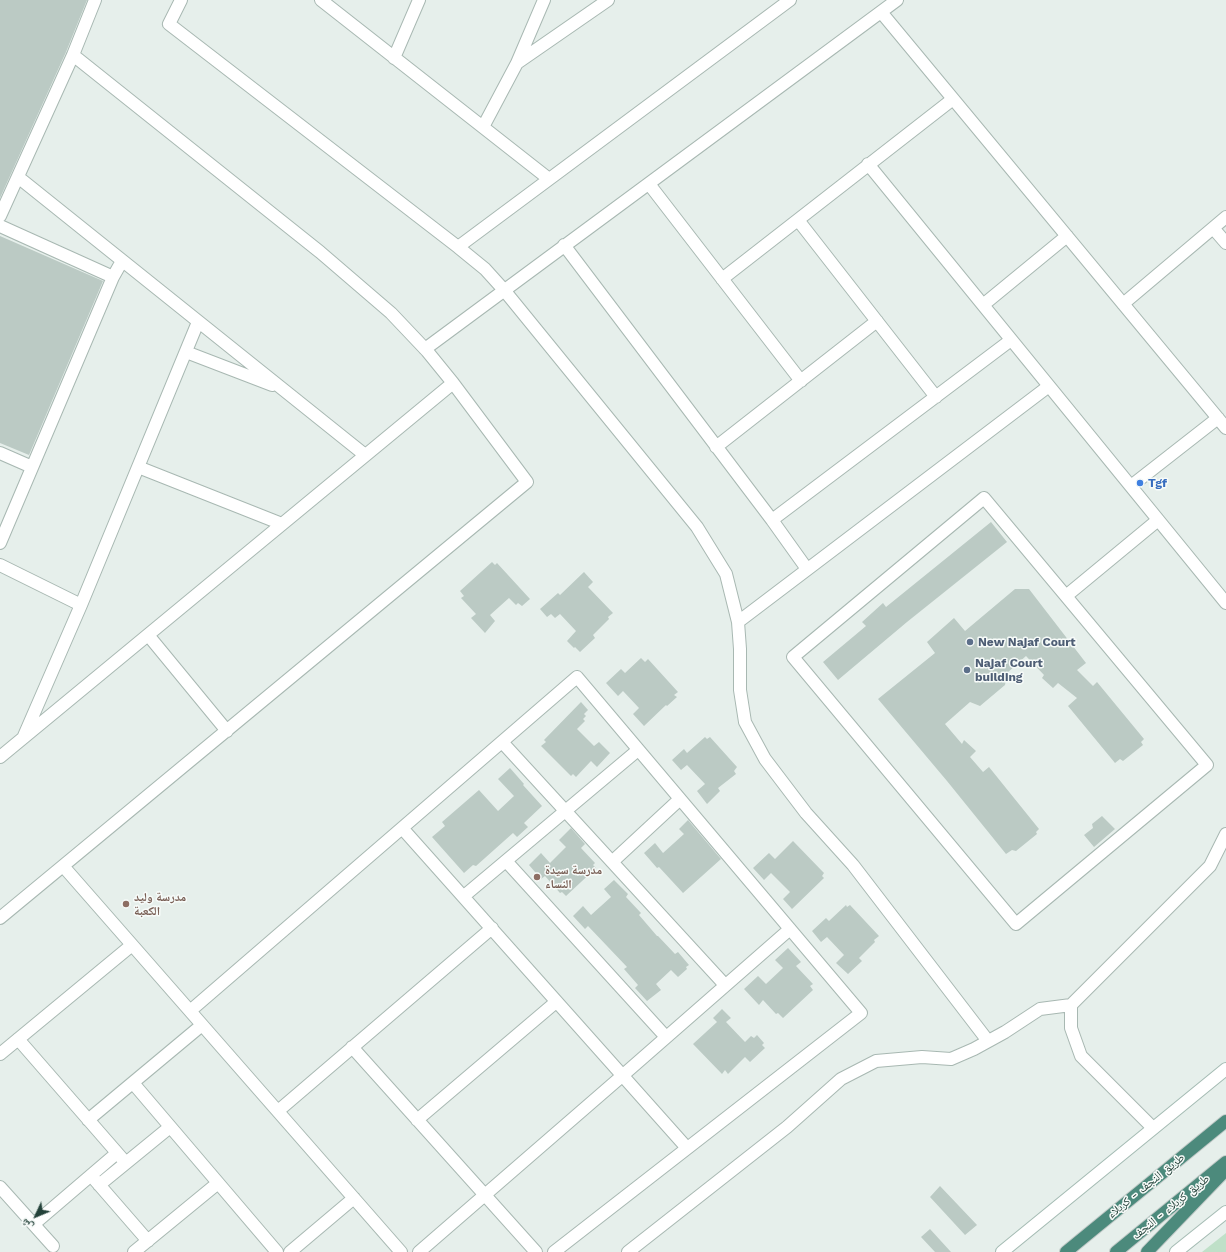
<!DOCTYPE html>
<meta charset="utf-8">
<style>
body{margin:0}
#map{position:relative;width:1226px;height:1252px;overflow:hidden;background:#e6efeb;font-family:"Work Sans","Noto Naskh Arabic",sans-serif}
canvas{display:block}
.north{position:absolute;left:16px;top:1196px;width:40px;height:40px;-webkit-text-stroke:3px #f7fbf9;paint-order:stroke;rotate:226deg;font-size:11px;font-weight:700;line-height:16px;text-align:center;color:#24423a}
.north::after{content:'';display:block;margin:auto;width:14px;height:18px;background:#24423a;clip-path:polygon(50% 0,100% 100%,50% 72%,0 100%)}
</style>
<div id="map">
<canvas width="1226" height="1252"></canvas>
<div class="north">ش</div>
</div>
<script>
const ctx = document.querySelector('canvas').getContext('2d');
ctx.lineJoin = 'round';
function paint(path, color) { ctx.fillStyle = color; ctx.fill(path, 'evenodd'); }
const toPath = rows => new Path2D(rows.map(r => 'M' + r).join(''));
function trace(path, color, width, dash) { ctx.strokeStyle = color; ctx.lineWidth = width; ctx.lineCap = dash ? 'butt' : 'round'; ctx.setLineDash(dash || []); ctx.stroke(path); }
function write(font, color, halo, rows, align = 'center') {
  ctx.font = font + ' "Work Sans","Noto Naskh Arabic",sans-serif'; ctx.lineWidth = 3; ctx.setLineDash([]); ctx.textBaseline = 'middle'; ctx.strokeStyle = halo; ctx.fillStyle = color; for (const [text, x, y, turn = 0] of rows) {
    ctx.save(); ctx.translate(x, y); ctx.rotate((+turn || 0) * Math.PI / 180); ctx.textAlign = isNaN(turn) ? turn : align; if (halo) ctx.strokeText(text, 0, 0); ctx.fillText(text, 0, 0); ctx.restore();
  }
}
const green = toPath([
 [1226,1233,1226,1252,1202,1252]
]);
const building = toPath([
 [0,0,87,0,66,52,0,198],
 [0,236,103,281,29,455,0,443],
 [991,522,1007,542,907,622,838,680,823,662,866,626,862,622,883,603,886,607],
 [492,562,495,565,497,563,530,599,522,606,518,603,516,605,509,598,490,615,495,621,485,633,471,618,476,614,461,598,464,596,460,591],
 [584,572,593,582,588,587,613,613,608,617,609,619,593,635,595,638,580,652,575,647,574,648,567,641,576,631,560,614,555,618,551,614,547,617,540,609,558,593,560,595],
 [1015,589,1029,589,1086,663,1077,670,1093,686,1097,682,1144,739,1141,742,1143,745,1123,761,1120,759,1115,763,1068,706,1077,698,1058,683,1053,688,1042,678,1044,675,1026,656,1007,673,1005,685,980,706,970,702,945,724,962,744,964,740,976,751,970,757,983,772,989,767,1039,829,1036,832,1037,834,1016,851,1012,850,1006,854,947,781,878,699,935,653,927,642,954,618,965,631],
 [641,658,645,662,648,659,678,692,674,695,677,697,667,706,666,705,644,726,633,714,639,708,623,691,618,696,606,683,621,669,625,673],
 [581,702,588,710,584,714,586,716,583,719,585,721,577,729,594,746,599,742,610,753,597,767,591,761,576,777,573,774,571,776,541,746,546,742,544,740],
 [705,737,707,739,710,737,737,767,734,771,736,774,718,788,720,791,707,804,697,791,705,784,687,765,681,770,672,760,684,749,687,753],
 [510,768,524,784,523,785,542,806,524,823,528,827,517,837,513,833,476,866,473,865,464,873,432,837,445,826,442,822,479,790,498,811,514,796,498,779],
 [1102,816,1115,829,1094,847,1084,835,1093,828,1092,824],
 [688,820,721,859,683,893,659,867,657,868,644,853,655,843,663,853,684,834,679,829],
 [571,828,585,844,581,848,595,863,593,865,596,868,566,896,562,892,560,893,545,876,541,879,529,865,541,853,550,863,566,847,559,840],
 [793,841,824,873,822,876,824,878,792,909,783,899,790,892,771,873,764,880,753,868,769,853,775,859],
 [614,880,628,894,626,897,641,913,639,915,657,936,658,936,675,954,678,952,689,965,686,967,687,969,678,977,671,970,656,984,661,990,647,1001,635,988,638,985,624,969,627,967,588,926,585,929,573,916,583,906,591,915,611,897,604,889],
 [846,905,847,907,850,905,879,936,874,940,875,942,859,958,862,961,848,974,836,963,844,955,827,937,821,942,812,931,826,918,829,921],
 [788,948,801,962,796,966,813,984,810,986,813,990,783,1018,778,1013,776,1014,763,1000,759,1005,744,989,758,976,766,984,783,968,775,960],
 [722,1009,731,1018,726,1022,745,1042,751,1036,754,1038,757,1035,764,1043,762,1045,765,1048,750,1062,745,1057,728,1074,725,1070,722,1074,693,1044,717,1022,713,1018],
 [940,1186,977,1225,965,1235,930,1197],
 [930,1229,951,1252,935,1252,921,1237]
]);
const minor = toPath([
 [181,0,169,24,458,247,485,269,504,290,697,527,726,574,738,622,740,649,740,690,745,722,765,759,806,813,853,865,988,1041],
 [321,0,549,179],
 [881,12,1226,428],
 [394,58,419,0],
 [517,63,544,0],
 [483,127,517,63,608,0],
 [868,164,1226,603],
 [18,177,365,455],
 [649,184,801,381],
 [0,216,73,55,95,0],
 [798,220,936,397],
 [0,226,113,277],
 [1213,228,1226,243],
 [564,245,772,520,807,569],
 [458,247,790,0],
 [722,279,953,99],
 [1123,304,1226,217],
 [983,305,1067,236],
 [425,349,897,0],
 [186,352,272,385],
 [716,447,877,321],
 [0,453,32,467],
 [138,467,282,524],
 [1131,486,1218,418],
 [984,498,1207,765,1016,924,793,657,984,498],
 [772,520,1011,340],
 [0,543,113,277,122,261],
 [0,565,81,605],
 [1066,596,1158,520],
 [738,622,1049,386],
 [148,635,227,731],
 [24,736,81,605,198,322],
 [502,742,725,985],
 [0,757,453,383],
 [402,828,687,1148],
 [506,861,666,1037],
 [612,862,680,799],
 [63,866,401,1252],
 [464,896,638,750],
 [0,918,527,482,453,383,427,351,391,313,320,252,73,55],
 [190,1011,577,677,861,1013,554,1252],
 [18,1039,126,1163],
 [352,1047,536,1252],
 [0,1054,132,945],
 [133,1083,277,1252],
 [278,1111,492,928],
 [88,1120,202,1025],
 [417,1120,556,1002],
 [1153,1128,1081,1056,1071,1028,1071,1005,1210,866,1226,834],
 [95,1180,148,1241],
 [99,1185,170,1127],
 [0,1187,53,1246],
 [34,1224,117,1153],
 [134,1252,218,1183],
 [290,1252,354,1198],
 [419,1252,622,1076,790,929],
 [628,1252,787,1127,841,1079,876,1061,922,1057,951,1059,974,1049,1005,1032,1040,1009,1071,1005]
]);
const secondary = toPath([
 [1002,1252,1226,1069],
 [1176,1252,1226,1212]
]);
const trunk = toPath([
 [1066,1252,1226,1121],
 [1116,1252,1226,1162],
 [1147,1252,1224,1172]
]);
const markers = [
 [1140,483,4,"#3f7fe0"],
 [970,642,4,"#5c6f8a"],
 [967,670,4,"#5c6f8a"],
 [537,877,4,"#8d6e63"],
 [126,904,4,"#8d6e63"]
];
const shopNames = [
 ["Tgf",1148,483]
];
const serviceNames = [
 ["New Najaf Court",978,642],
 ["Najaf Court",975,663],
 ["building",975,677]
];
const educationNames = [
 ["مدرسة سيدة",545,870],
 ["النساء",545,884],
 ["مدرسة وليد",134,897],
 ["الكعبة",134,911]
];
const streetNames = [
 ["طريق النجف - کربلاء",1146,1186,-39],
 ["طريق کربلاء - النجف",1171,1207,-39]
];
paint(green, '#bfe0c8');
paint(building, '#bbcac4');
trace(minor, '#a8b8b2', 14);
trace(secondary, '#a4bbb3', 14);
trace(trunk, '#c2cac8', 14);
trace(minor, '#fff', 12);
trace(secondary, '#fff', 12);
trace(trunk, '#4c8a7c', 12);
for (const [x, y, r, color] of markers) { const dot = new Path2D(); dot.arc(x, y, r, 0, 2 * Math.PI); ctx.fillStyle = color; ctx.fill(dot); trace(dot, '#f7fbf9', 1.5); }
write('bold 12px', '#366cbe', '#f7fbf9', shopNames, 'left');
write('bold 12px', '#4e5e75', '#f7fbf9', serviceNames, 'left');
write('bold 12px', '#785e54', '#f7fbf9', educationNames, 'left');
write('12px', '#24423a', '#f7fbf9', streetNames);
</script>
